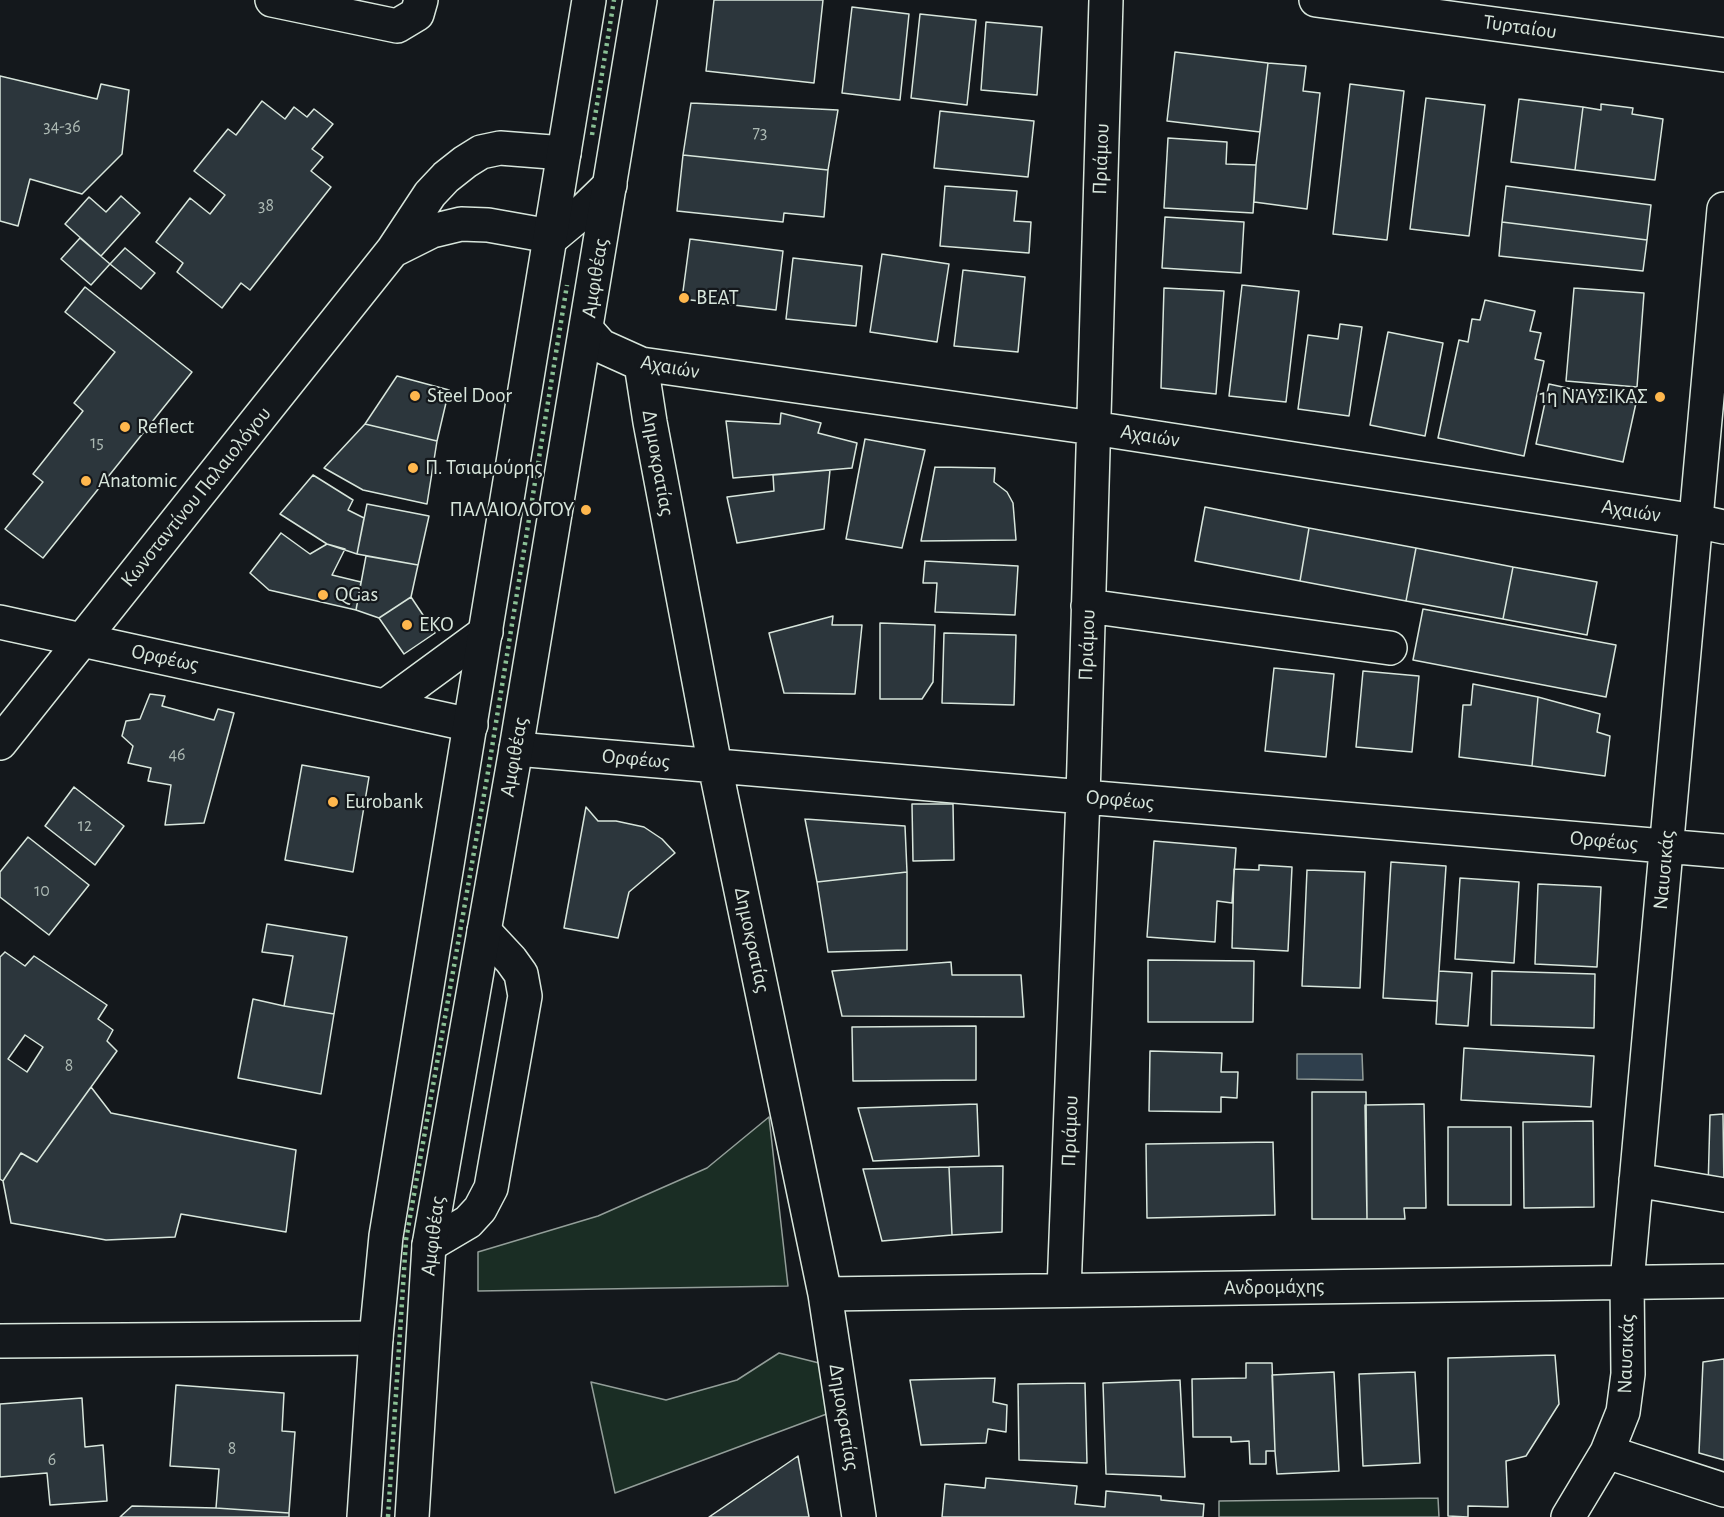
<!DOCTYPE html>
<meta charset="utf-8">
<style>
body{margin:0}
canvas{display:block;background:#14181c}
</style>
<canvas width="1724" height="1517"></canvas>
<script>
const ctx = document.querySelector('canvas').getContext('2d');
ctx.lineJoin = 'round';
function paint(path, color) { ctx.fillStyle = color; ctx.fill(path, 'evenodd'); }
const toPath = rows => new Path2D(rows.map(r => 'M' + r).join(''));
function trace(path, color, width, dash) { ctx.strokeStyle = color; ctx.lineWidth = width; ctx.lineCap = dash ? 'butt' : 'round'; ctx.setLineDash(dash || []); ctx.stroke(path); }
function write(font, color, halo, rows, align = 'center') {
  ctx.font = font + ' "Alegreya Sans",sans-serif'; ctx.lineWidth = 4.5; ctx.setLineDash([]); ctx.textBaseline = 'middle'; ctx.strokeStyle = halo; ctx.fillStyle = color; for (const [text, x, y, turn = 0] of rows) {
    ctx.save(); ctx.translate(x, y); ctx.rotate((+turn || 0) * Math.PI / 180); ctx.textAlign = isNaN(turn) ? turn : align; if (halo) ctx.strokeText(text, 0, 0); ctx.fillText(text, 0, 0); ctx.restore();
  }
}
const green = toPath([
 [769,1117,788,1286,478,1291,478,1252,598,1216,707,1168,769,1117],
 [779,1353,819,1363,832,1412,615,1493,591,1382,666,1400,737,1380,779,1353],
 [1438,1498,1439,1517,1219,1517,1219,1501,1438,1498]
]);
const water = toPath([
 [1297,1054,1362,1054,1363,1080,1297,1079,1297,1054]
]);
const building = toPath([
 [714,0,823,0,814,83,706,71,714,0],
 [852,7,909,14,900,100,842,93,852,7],
 [920,14,976,20,967,105,911,98,920,14],
 [986,22,1042,27,1037,95,981,90,986,22],
 [1175,52,1268,63,1260,132,1167,121,1175,52],
 [1268,63,1306,66,1303,91,1320,93,1307,209,1254,202,1256,165,1268,63],
 [0,76,97,99,101,84,129,90,122,154,82,194,30,179,18,226,0,221,0,76],
 [1350,84,1404,91,1387,240,1333,234,1350,84],
 [1426,98,1485,105,1469,236,1410,229,1426,98],
 [1519,99,1583,107,1575,170,1511,162,1519,99],
 [262,101,285,119,294,107,307,117,314,109,333,124,312,149,323,157,311,171,331,187,250,290,241,283,222,308,177,272,183,263,156,242,190,198,210,214,225,195,194,171,228,129,236,135,262,101],
 [691,103,838,110,828,170,683,155,691,103],
 [1601,104,1633,108,1632,114,1663,119,1655,180,1575,170,1583,107,1601,110,1601,104],
 [940,111,1034,121,1028,177,934,168,940,111],
 [1168,138,1227,142,1226,164,1256,165,1253,213,1164,208,1168,138],
 [683,155,828,170,824,217,784,213,783,222,677,211,683,155],
 [945,186,1017,191,1014,221,1031,222,1029,253,940,246,945,186],
 [1506,186,1651,205,1647,240,1502,222,1506,186],
 [121,196,140,213,101,256,65,224,89,197,106,212,121,196],
 [1165,217,1244,222,1241,273,1162,268,1165,217],
 [1502,222,1647,240,1643,271,1499,256,1502,222],
 [80,238,110,264,91,285,61,259,80,238],
 [690,239,783,251,776,310,682,299,690,239],
 [125,248,155,273,141,289,110,264,125,248],
 [882,254,949,264,937,342,870,332,882,254],
 [793,258,862,266,856,326,786,319,793,258],
 [963,270,1025,277,1018,352,954,346,963,270],
 [1242,285,1299,291,1286,402,1229,396,1242,285],
 [85,287,192,372,43,558,5,529,43,482,33,474,83,411,74,403,115,352,65,312,85,287],
 [1164,288,1224,291,1216,394,1161,388,1164,288],
 [1574,288,1644,293,1637,387,1566,381,1574,288],
 [1485,300,1535,311,1530,331,1541,333,1535,359,1544,361,1524,456,1438,438,1459,340,1468,342,1472,319,1480,320,1485,300],
 [1340,324,1362,327,1349,416,1298,409,1308,335,1338,339,1340,324],
 [1388,332,1443,343,1425,436,1370,425,1388,332],
 [397,376,449,390,437,441,365,424,397,376],
 [1549,384,1636,403,1623,462,1536,444,1549,384],
 [781,413,821,423,818,433,857,443,852,468,733,478,726,421,780,424,781,413],
 [365,424,437,441,427,504,363,490,324,468,365,424],
 [865,439,925,450,902,548,846,539,865,439],
 [935,467,995,468,994,482,1007,492,1013,503,1016,540,921,541,935,467],
 [830,470,824,529,737,543,727,497,774,491,773,475,830,470],
 [313,475,353,500,348,510,364,518,357,554,327,544,280,514,313,475],
 [367,504,429,516,418,565,357,554,367,504],
 [1205,507,1309,528,1300,581,1195,561,1205,507],
 [1309,528,1416,548,1406,601,1300,581,1309,528],
 [281,533,310,554,327,544,345,549,332,575,361,582,356,610,269,590,250,573,281,533],
 [1416,548,1513,567,1503,619,1406,601,1416,548],
 [366,556,418,565,411,597,379,618,356,610,366,556],
 [925,561,1018,566,1015,615,935,612,937,583,923,583,925,561],
 [1513,567,1597,582,1587,635,1503,619,1513,567],
 [411,597,435,633,404,654,379,618,411,597],
 [1423,609,1616,645,1606,697,1413,660,1423,609],
 [833,616,832,625,862,625,855,694,784,693,769,633,833,616],
 [880,623,935,625,933,682,922,699,880,699,880,623],
 [944,633,1016,635,1014,705,942,703,944,633],
 [1274,668,1334,674,1326,757,1265,751,1274,668],
 [1363,671,1419,676,1412,752,1356,747,1363,671],
 [1473,684,1538,697,1532,766,1459,757,1463,705,1471,705,1473,684],
 [150,694,165,696,162,706,214,720,218,709,234,713,204,823,165,825,171,785,148,781,151,768,128,763,133,746,122,736,126,721,140,719,150,694],
 [1538,697,1600,714,1597,732,1610,736,1605,776,1532,766,1538,697],
 [302,765,369,777,353,872,285,860,302,765],
 [74,787,124,826,95,865,45,826,74,787],
 [912,804,953,804,954,860,913,861,912,804],
 [586,807,598,821,616,821,644,827,662,839,675,853,629,892,618,938,564,928,586,807],
 [805,819,905,826,907,872,817,882,805,819],
 [28,837,89,885,49,935,0,897,0,872,28,837],
 [1154,841,1236,848,1232,903,1217,901,1215,942,1147,937,1154,841],
 [1391,862,1446,866,1437,1001,1383,998,1391,862],
 [1259,865,1292,867,1288,951,1232,948,1234,869,1259,870,1259,865],
 [1307,870,1365,872,1360,988,1302,986,1307,870],
 [907,872,907,950,828,952,817,882,907,872],
 [1460,878,1519,882,1514,963,1455,959,1460,878],
 [1538,884,1601,887,1597,967,1535,964,1538,884],
 [267,924,347,937,334,1014,284,1006,293,956,262,952,267,924],
 [5,952,25,966,34,956,107,1005,98,1019,113,1030,107,1041,117,1051,37,1162,21,1153,3,1181,0,1179,0,957,5,952],
 [25,1035,43,1047,27,1072,8,1059,25,1035],
 [1148,960,1254,961,1253,1022,1148,1022,1148,960],
 [951,962,952,975,1021,975,1024,1017,842,1016,832,971,951,962],
 [1439,971,1472,973,1468,1026,1436,1024,1439,971],
 [1492,971,1595,974,1594,1028,1491,1025,1492,971],
 [253,999,284,1006,334,1014,321,1094,238,1078,253,999],
 [976,1026,976,1080,853,1081,852,1027,976,1026],
 [1464,1048,1594,1056,1591,1107,1461,1100,1464,1048],
 [1150,1051,1222,1053,1221,1072,1238,1072,1237,1098,1221,1097,1221,1112,1149,1111,1150,1051],
 [91,1087,111,1113,296,1150,286,1232,181,1214,175,1237,106,1240,11,1223,3,1181,21,1153,37,1162,91,1087],
 [1312,1092,1366,1092,1367,1219,1312,1219,1312,1092],
 [977,1104,979,1156,873,1161,858,1108,977,1104],
 [1424,1104,1426,1208,1404,1208,1405,1219,1367,1219,1365,1105,1424,1104],
 [1723,1114,1724,1189,1708,1189,1710,1115,1723,1114],
 [1593,1121,1594,1207,1524,1208,1523,1122,1593,1121],
 [1448,1127,1511,1127,1511,1205,1448,1205,1448,1127],
 [1273,1142,1275,1215,1147,1218,1146,1144,1273,1142],
 [1003,1166,1002,1232,952,1235,949,1167,1003,1166],
 [949,1167,952,1235,882,1241,863,1169,949,1167],
 [1555,1355,1559,1404,1526,1456,1506,1461,1508,1507,1468,1506,1468,1517,1448,1516,1448,1358,1555,1355],
 [1724,1359,1724,1460,1699,1453,1703,1362,1724,1359],
 [1246,1363,1272,1363,1275,1451,1266,1451,1266,1464,1250,1464,1249,1441,1231,1442,1231,1437,1193,1437,1192,1379,1246,1378,1246,1363],
 [1334,1372,1339,1471,1277,1474,1275,1451,1272,1375,1334,1372],
 [1415,1372,1420,1463,1363,1466,1359,1374,1415,1372],
 [995,1378,993,1402,1007,1405,1006,1432,988,1429,986,1443,921,1445,910,1380,995,1378],
 [1180,1380,1185,1477,1106,1474,1103,1383,1180,1380],
 [1085,1383,1087,1463,1019,1460,1018,1384,1085,1383],
 [176,1385,284,1393,282,1431,295,1432,289,1513,216,1508,219,1469,170,1466,176,1385],
 [82,1398,85,1447,103,1445,107,1501,50,1505,47,1473,0,1477,0,1404,82,1398],
 [798,1456,809,1517,709,1517,798,1456],
 [986,1478,1077,1486,1075,1504,1105,1507,1106,1491,1161,1496,1161,1500,1204,1504,1203,1517,942,1517,945,1484,985,1488,986,1478],
 [132,1506,216,1508,289,1513,289,1517,120,1517,132,1506]
]);
const minor = toPath([
 [272,0,397,26,417,14,421,0],
 [1316,0,1724,55],
 [394,250,432,231,461,224,488,225,550,236,555,235,579,215,610,185],
 [586,329,601,346,641,364,1093,428,1696,521,1724,527],
 [641,364,650,422,715,766,825,1294,859,1517],
 [1088,606,1390,648],
 [0,622,471,725],
 [385,706,486,632],
 [0,743,393,250,430,194,446,177,465,162,481,152,500,148,564,153],
 [516,749,1724,851],
 [1636,1180,1724,1195],
 [429,1245,468,1222,480,1209,491,1188,525,996,521,974,511,960,484,931],
 [1064,1290,1083,797,1106,0],
 [825,1294,1724,1281],
 [0,1341,376,1338],
 [1607,1452,1724,1490],
 [1568,1517,1607,1452,1623,1412,1628,1374,1627,1282,1724,209]
]);
const major = toPath([
 [364,1517,376,1338,386,1236,589,0],
 [412,1517,429,1245,516,749,640,0]
]);
const hedge = toPath([
 [592,135,614,0],
 [388,1517,406,1240,488,772,567,285]
]);
const markers = [
 [684,298,6,"#ffb74d"],
 [415,396,6,"#ffb74d"],
 [1660,397,6,"#ffb74d"],
 [125,427,6,"#ffb74d"],
 [413,468,6,"#ffb74d"],
 [86,481,6,"#ffb74d"],
 [586,510,6,"#ffb74d"],
 [323,595,6,"#ffb74d"],
 [407,625,6,"#ffb74d"],
 [333,802,6,"#ffb74d"]
];
const numberNames = [
 ["34-36",62,127],
 ["73",760,133],
 ["38",266,206],
 ["15",97,443],
 ["46",177,755],
 ["12",85,826],
 ["10",42,891],
 ["8",69,1066],
 ["8",232,1449],
 ["6",52,1460]
];
const streetNames = [
 ["Τυρταίου",1520,27,8],
 ["Πριάμου",1101,159,-88],
 ["Αμφιθέας",595,278,-81],
 ["Αχαιών",670,367,10],
 ["Αχαιών",1150,436,9],
 ["Δημοκρατίας",658,463,80],
 ["Κωνσταντίνου Παλαιολόγου",196,497,-51],
 ["Αχαιών",1631,511,9],
 ["Πριάμου",1087,645,-88],
 ["Ορφέως",165,658,12],
 ["Αμφιθέας",514,757,-80],
 ["Ορφέως",636,759,5],
 ["Ορφέως",1120,800,5],
 ["Ορφέως",1604,841,5],
 ["Ναυσικάς",1664,870,-85],
 ["Δημοκρατίας",752,940,78],
 ["Πριάμου",1070,1131,-88],
 ["Αμφιθέας",433,1236,-83],
 ["Ανδρομάχης",1274,1287,-1],
 ["Ναυσικάς",1626,1354,-88],
 ["Δημοκρατίας",844,1417,81]
];
const poiNames = [
 ["ΒΕΑΤ",696,298],
 ["Steel Door",427,396],
 ["1η ΝΑΥΣΙΚΑΣ",1648,397,"right"],
 ["Reflect",137,427],
 ["Π. Τσιαμούρης",425,468],
 ["Anatomic",98,481],
 ["ΠΑΛΑΙΟΛΟΓΟΥ",574,510,"right"],
 ["QGas",335,595],
 ["EKO",419,625],
 ["Eurobank",345,802]
];
paint(green, '#1a2d24');
trace(green, '#939e99', 1.5);
paint(water, '#2f3f4d');
trace(water, '#939e99', 1.5);
paint(building, '#2c363c');
trace(building, '#d8e6dc', 1.5);
trace(minor, '#d8e6dc', 36);
trace(major, '#d8e6dc', 36);
trace(minor, '#14181c', 33);
trace(major, '#14181c', 33);
trace(hedge, '#8ac095', 4.5, [3, 4.5]);
for (const [x, y, r, color] of markers) { const dot = new Path2D(); dot.arc(x, y, r, 0, 2 * Math.PI); ctx.fillStyle = color; ctx.fill(dot); trace(dot, '#14181c', 2); }
write('18px', '#adbab4', null, numberNames);
write('21px', '#d8e6dc', '#14181c', streetNames);
write('21px', '#d8e6dc', '#14181c', poiNames, 'left');
</script>
